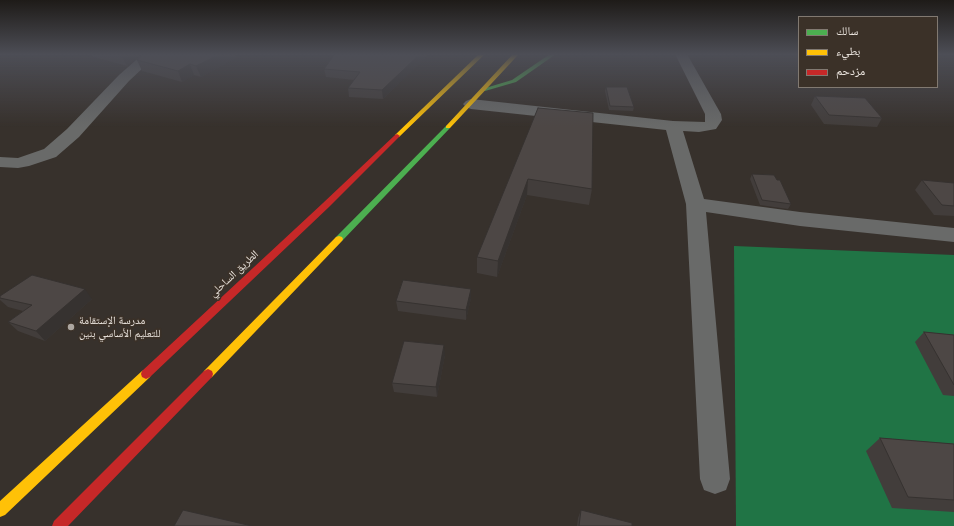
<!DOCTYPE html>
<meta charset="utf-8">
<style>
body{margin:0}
#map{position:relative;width:954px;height:526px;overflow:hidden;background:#37312c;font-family:"Fira Sans","Noto Naskh Arabic",sans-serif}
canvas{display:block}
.legend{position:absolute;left:798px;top:16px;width:140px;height:72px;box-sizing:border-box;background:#3b3128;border:1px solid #817971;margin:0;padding:5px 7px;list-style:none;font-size:12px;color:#ebe5df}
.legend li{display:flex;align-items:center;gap:8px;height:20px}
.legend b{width:20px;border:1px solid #817971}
</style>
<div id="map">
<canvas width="954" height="526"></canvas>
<ul class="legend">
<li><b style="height:5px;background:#4caf50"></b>سالك</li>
<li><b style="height:5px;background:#ffc107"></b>بطيء</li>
<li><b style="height:5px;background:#c62828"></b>مزدحم</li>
</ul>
</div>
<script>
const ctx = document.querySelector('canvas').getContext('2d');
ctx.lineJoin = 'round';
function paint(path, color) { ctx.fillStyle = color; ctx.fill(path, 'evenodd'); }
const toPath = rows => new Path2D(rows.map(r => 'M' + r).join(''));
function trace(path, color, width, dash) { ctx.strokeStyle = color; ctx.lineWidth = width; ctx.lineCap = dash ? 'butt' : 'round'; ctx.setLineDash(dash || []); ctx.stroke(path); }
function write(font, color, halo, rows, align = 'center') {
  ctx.font = font + ' "Fira Sans","Noto Naskh Arabic",sans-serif'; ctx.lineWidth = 3.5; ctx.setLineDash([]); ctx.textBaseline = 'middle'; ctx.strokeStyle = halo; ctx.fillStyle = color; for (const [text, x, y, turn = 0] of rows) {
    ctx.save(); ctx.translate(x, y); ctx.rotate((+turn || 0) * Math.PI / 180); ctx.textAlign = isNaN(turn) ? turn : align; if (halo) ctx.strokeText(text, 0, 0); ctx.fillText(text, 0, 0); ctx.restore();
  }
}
const forest = toPath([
 [734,246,954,255,954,526,736,526]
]);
const street = toPath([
 [143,54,158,54,129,81,79,137,56,157,29,166,18,168,0,167,0,157,18,158,44,149,67,129,119,75,143,54],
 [675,54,687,54,721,114,722,120,716,129,699,132,683,131,704,199,800,212,954,228,954,242,800,226,706,212,730,479,726,490,715,494,704,490,700,479,686,204,666,130,471,109,466,107,463,104,466,101,471,99,673,121,705,122,705,114,675,54]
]);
const fast = toPath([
 [550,54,556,54,516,82,485,91,482,89,512,80,550,54],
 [448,125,450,126,450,128,342,241,336,241,335,239,336,237,446,126,448,125]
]);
const slow = toPath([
 [479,54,485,54,399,137,395,137,395,135,479,54],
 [513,54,519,54,450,128,446,128,446,126,513,54],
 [339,236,342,237,343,239,342,241,212,377,208,379,204,377,203,374,204,371,336,237,339,236],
 [146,369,150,371,151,374,150,377,5,515,0,517,0,501,142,371,146,369]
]);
const jam = toPath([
 [397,134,400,136,329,207,150,377,146,379,142,377,141,374,142,371,323,203,395,135,397,134],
 [208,369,212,371,213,374,212,377,68,526,52,526,54,521,204,371,208,369]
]);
const wall = toPath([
 [91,54,141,54,127,66,93,57],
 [144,54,235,54,236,58,201,77,194,75,182,82,142,71,137,60],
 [427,56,383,99,349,97,348,88,354,80,326,77,324,69],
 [606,87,634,107,633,111,609,110,605,91],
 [815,96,882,118,877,127,824,124,811,105],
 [538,108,592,189,589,205,527,195,497,277,477,273,477,257],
 [752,174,791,204,788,209,760,205,750,179],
 [922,180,954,183,954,216,934,215,915,190],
 [0,296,92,299,45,341,18,331,8,322,23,311,8,307,0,300],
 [471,298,466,320,398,311,396,301],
 [924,332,954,335,954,396,943,395,915,342],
 [445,355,437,397,394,392,392,383],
 [880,438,954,444,954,512,892,508,866,451],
 [581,510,632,526,577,526,578,518]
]);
const shadedWall = toPath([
 [124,54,141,54,127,66,121,55],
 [220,54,235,54,236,58,201,77,196,66],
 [420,54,426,54,427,56,383,99,382,90],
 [190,64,194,75,182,82,178,71],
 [528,179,527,195,497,277,498,261],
 [85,289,92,299,45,341,36,331],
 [471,289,471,298,466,320,466,310],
 [444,345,445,355,437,397,436,387]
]);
const building = toPath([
 [115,54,124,54,121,55,115,54],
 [144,54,220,54,196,66,190,64,178,71,137,60,144,54],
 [335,54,420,54,382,90,348,88,360,72,324,69,335,54],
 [606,87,627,87,634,107,610,106,606,87],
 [815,96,865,98,882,118,829,115,815,96],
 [538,108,593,113,592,189,528,179,498,261,477,257,538,108],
 [752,174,774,175,777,180,780,180,791,204,762,200,752,174],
 [922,180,954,183,954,206,942,205,922,180],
 [32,275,85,289,36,331,8,322,32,305,0,298,0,296,32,275],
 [403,280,471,289,466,310,396,301,403,280],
 [924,332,954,335,954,385,924,332],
 [404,341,444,345,436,387,392,383,404,341],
 [880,438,954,444,954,500,908,497,880,438],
 [183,510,252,526,174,526,183,510],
 [581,510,632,523,632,526,579,526,581,510]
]);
const markers = [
 [71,327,4,"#aca6a0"]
];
const streetNames = [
 ["الطريق الساحلي",234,274,-43]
];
const poiNames = [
 ["مدرسة اﻹستقامة",79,321],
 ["للتعليم اﻷساسي بنين",79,334]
];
paint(forest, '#207445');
paint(street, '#696a69');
paint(fast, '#4caf50');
paint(slow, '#ffc107');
paint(jam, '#c62828');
paint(wall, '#423d3b');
paint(shadedWall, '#363230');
paint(building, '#4d4745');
trace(building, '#363230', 1);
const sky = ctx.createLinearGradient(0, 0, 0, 127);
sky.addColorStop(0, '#1e1b18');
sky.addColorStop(0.43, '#4d4e56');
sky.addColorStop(1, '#4d4e5600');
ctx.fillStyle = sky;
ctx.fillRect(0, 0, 954, 127);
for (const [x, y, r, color] of markers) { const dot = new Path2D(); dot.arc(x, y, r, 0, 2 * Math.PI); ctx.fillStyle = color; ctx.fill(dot); trace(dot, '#3b3128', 1.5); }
write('11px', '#ebe5df', '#3b3128', streetNames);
write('11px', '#ebe5df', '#3b3128', poiNames, 'left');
</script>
